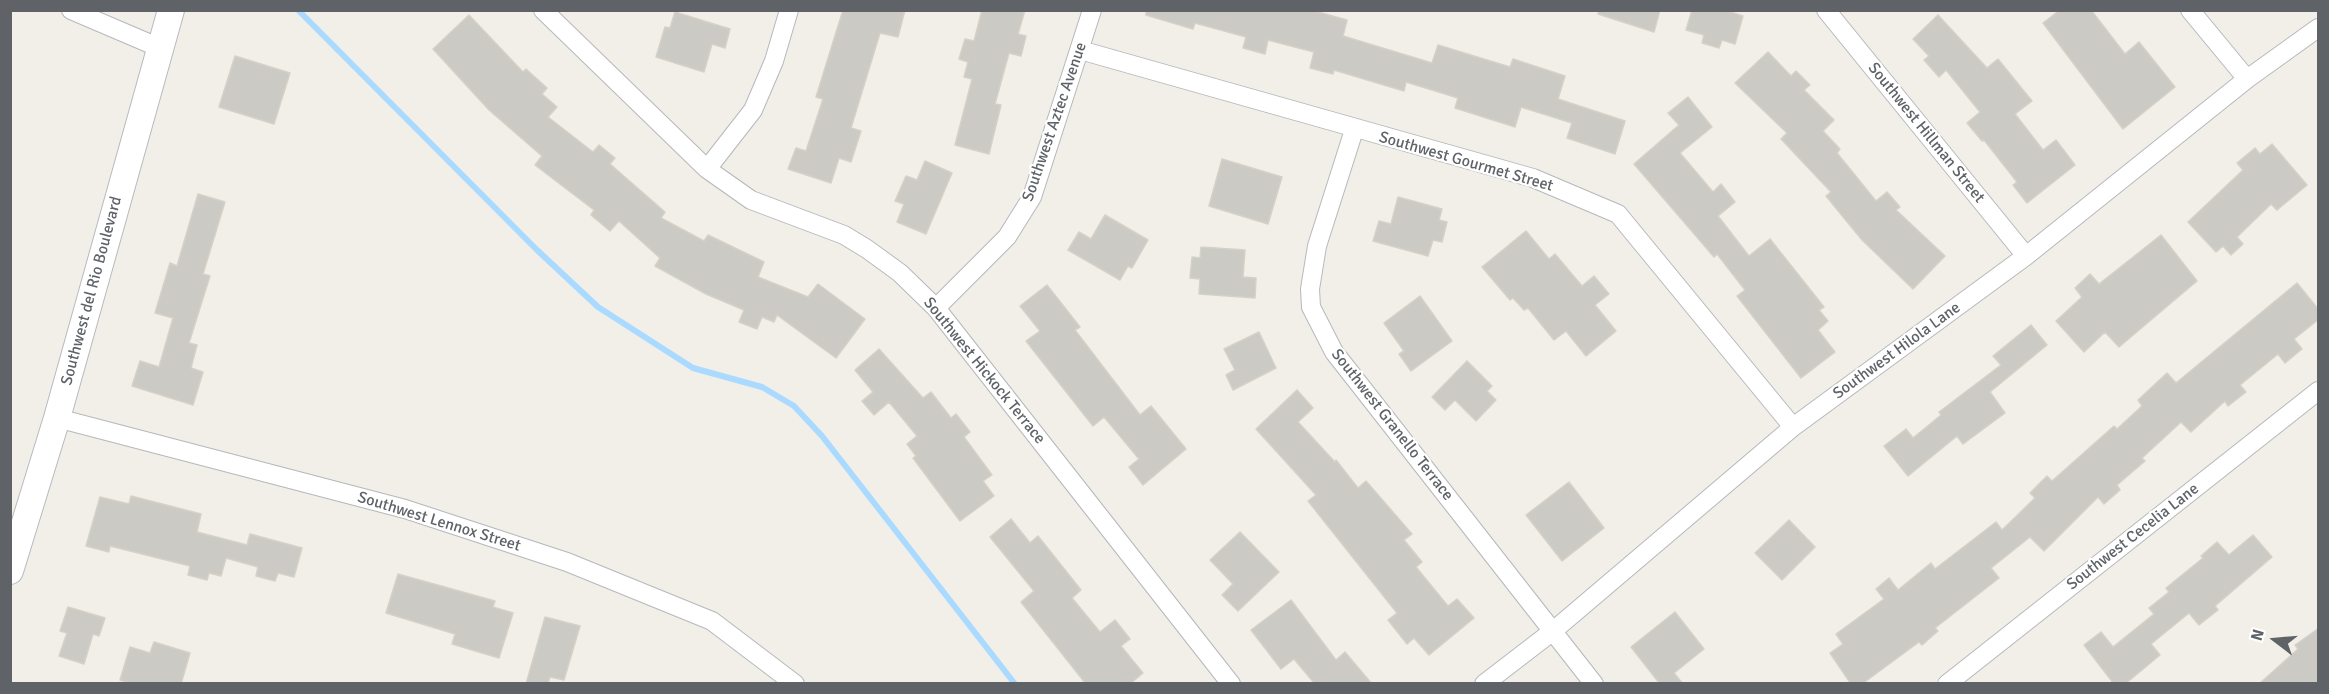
<!DOCTYPE html>
<style>
body{margin:0}
#map{position:relative;width:2329px;height:694px;overflow:hidden;background:#f1efe8;font-family:Signika,sans-serif}
canvas{display:block}
.frame{position:absolute;inset:0;border:12px solid #5f6368;pointer-events:none}
.north{position:absolute;left:2245px;top:610px;width:60px;height:60px;-webkit-text-stroke:4px #fff;paint-order:stroke;rotate:286deg;font-size:16px;font-weight:700;line-height:24px;text-align:center;color:#5f6368}
.north::after{content:'';display:block;margin:auto;width:21px;height:27px;background:#5f6368;clip-path:polygon(50% 0,100% 100%,50% 72%,0 100%)}
</style>
<div id="map">
<canvas width="2329" height="694"></canvas>
<div class="frame"></div>
<div class="north">N</div>
</div>
<script>
const ctx = document.querySelector('canvas').getContext('2d');
ctx.lineJoin = 'round';
const toPath = rows => new Path2D(rows.map(r => 'M' + r).join(''));
function trace(path, color, width, dash) { ctx.strokeStyle = color; ctx.lineWidth = width; ctx.lineCap = dash ? 'butt' : 'round'; ctx.setLineDash(dash || []); ctx.stroke(path); }
function paint(path, color) { ctx.fillStyle = color; ctx.fill(path, 'evenodd'); }
function write(font, color, halo, rows, align = 'center') {
  ctx.font = font + ' Signika,sans-serif'; ctx.lineWidth = 4.5; ctx.setLineDash([]); ctx.textBaseline = 'middle'; ctx.strokeStyle = halo; ctx.fillStyle = color; for (const [text, x, y, turn = 0] of rows) {
    ctx.save(); ctx.translate(x, y); ctx.rotate((+turn || 0) * Math.PI / 180); ctx.textAlign = isNaN(turn) ? turn : align; if (halo) ctx.strokeText(text, 0, 0); ctx.fillText(text, 0, 0); ctx.restore();
  }
}
const stream = toPath([
 [298,10,537,250,598,307,693,368,762,387,794,406,822,436,1015,684]
]);
const building = toPath([
 [843,10,905,10,898,37,880,33,851,128,861,131,851,162,839,158,831,183,788,169,796,148,806,151,823,99,816,97,843,10],
 [982,10,1025,10,1018,34,1026,36,1021,56,1009,53,995,104,1001,105,989,154,955,145,972,79,964,77,968,62,959,59,965,39,974,41,982,10],
 [1146,10,1311,10,1347,20,1343,36,1432,63,1438,45,1510,67,1513,59,1565,76,1558,99,1625,121,1615,154,1567,138,1572,123,1521,107,1515,127,1455,108,1458,98,1406,82,1404,91,1334,70,1333,74,1310,68,1314,52,1268,40,1265,54,1243,48,1246,37,1195,23,1193,29,1146,15,1146,10],
 [1599,10,1660,10,1654,32,1598,14,1599,10],
 [1692,10,1724,10,1743,16,1735,44,1722,40,1719,48,1702,43,1704,35,1686,30,1692,10],
 [2060,10,2091,10,2125,54,2139,42,2175,87,2123,129,2043,23,2060,10],
 [675,12,730,29,725,48,712,44,704,72,656,57,665,27,670,28,675,12],
 [469,15,523,72,526,69,547,88,542,94,557,107,548,117,593,152,599,145,615,158,610,164,665,212,661,218,704,241,708,235,764,262,758,277,808,297,818,284,865,319,836,358,777,315,774,322,762,317,757,329,739,322,744,310,706,294,655,266,660,258,619,221,610,231,591,215,594,210,535,165,542,156,489,110,433,49,469,15],
 [1938,15,1987,68,1998,59,2032,101,2015,114,2043,150,2056,140,2075,165,2027,203,2013,185,2017,182,1984,140,1982,141,1967,123,1980,112,1946,70,1939,77,1924,60,1929,56,1913,39,1938,15],
 [1768,52,1791,76,1796,71,1810,85,1804,90,1834,120,1823,131,1840,149,1837,153,1876,201,1887,192,1900,207,1896,210,1945,256,1913,289,1862,240,1826,196,1831,192,1781,139,1787,133,1735,83,1768,52],
 [235,56,290,73,274,124,219,107,235,56],
 [1688,97,1712,127,1680,153,1713,192,1721,184,1735,202,1718,216,1749,256,1770,239,1824,307,1819,310,1828,321,1818,330,1835,352,1801,378,1737,296,1745,290,1717,254,1714,257,1634,164,1679,125,1668,113,1688,97],
 [2272,144,2307,185,2277,210,2271,204,2237,237,2243,244,2231,255,2223,246,2216,252,2188,222,2243,170,2237,163,2255,148,2260,154,2272,144],
 [1222,159,1282,177,1268,224,1209,206,1222,159],
 [925,161,952,173,926,234,897,222,904,204,895,201,906,176,917,180,925,161],
 [198,194,225,202,203,274,210,276,189,343,197,345,191,368,203,372,193,405,132,386,140,361,159,367,173,318,155,313,170,263,177,266,198,194],
 [1398,197,1442,209,1439,220,1447,222,1442,242,1433,240,1428,256,1373,241,1379,221,1391,224,1398,197],
 [1105,215,1148,240,1132,268,1128,266,1120,280,1068,250,1079,232,1091,239,1105,215],
 [1526,231,1549,259,1555,254,1582,286,1594,276,1609,294,1595,305,1616,331,1586,356,1566,331,1554,340,1528,308,1524,310,1513,298,1510,300,1482,267,1526,231],
 [2161,235,2197,281,2119,347,2105,332,2084,352,2056,321,2082,297,2075,288,2090,274,2099,284,2161,235],
 [1201,247,1245,250,1243,277,1256,278,1255,298,1199,294,1200,279,1190,278,1192,257,1200,258,1201,247],
 [2297,283,2319,310,2319,319,2294,339,2302,349,2285,363,2278,354,2240,385,2246,392,2228,406,2225,401,2191,432,2181,422,2142,458,2145,461,2117,485,2120,490,2104,504,2098,497,2044,551,2030,537,1991,568,1999,578,1935,628,1938,631,1922,645,1919,642,1862,684,1851,684,1830,653,1843,644,1836,634,1884,599,1876,589,1889,578,1898,590,1931,563,1935,569,1996,522,2002,530,2035,498,2030,493,2047,476,2052,481,2114,426,2117,429,2142,406,2138,400,2167,373,2176,383,2297,283],
 [1047,285,1080,327,1075,330,1140,415,1151,406,1186,449,1143,485,1129,467,1139,459,1104,417,1093,426,1026,341,1040,331,1020,306,1047,285],
 [1420,296,1452,341,1411,371,1399,354,1404,351,1384,323,1420,296],
 [2031,325,2047,345,1990,392,2005,413,1963,444,1957,436,1908,476,1884,446,1906,429,1913,438,1941,415,1939,412,2001,365,1993,356,2031,325],
 [1259,332,1276,368,1233,390,1226,375,1235,370,1224,349,1259,332],
 [879,349,923,398,931,392,951,418,956,414,970,432,964,437,992,475,983,481,994,496,960,521,913,458,916,456,907,444,917,436,889,402,874,415,862,401,873,392,855,370,879,349],
 [1467,361,1492,386,1487,391,1496,400,1476,421,1455,400,1445,410,1432,397,1467,361],
 [1297,390,1313,408,1298,422,1335,462,1336,460,1358,488,1366,481,1412,534,1404,540,1422,562,1416,567,1448,606,1457,599,1474,618,1429,655,1414,638,1407,644,1388,620,1397,613,1308,501,1316,495,1256,429,1297,390],
 [1569,482,1604,528,1562,561,1526,515,1569,482],
 [131,496,201,514,197,532,247,545,250,534,302,548,294,577,278,573,275,581,256,576,258,567,226,558,221,576,209,573,207,580,188,575,190,566,110,546,109,552,86,546,100,497,129,504,131,496],
 [1011,519,1030,543,1038,536,1050,551,1081,590,1072,598,1100,632,1115,620,1130,639,1121,646,1143,673,1130,684,1086,684,1021,602,1034,591,990,537,1011,519],
 [1789,520,1815,547,1782,580,1755,553,1789,520],
 [1240,532,1279,572,1238,611,1222,595,1233,584,1210,560,1240,532],
 [2253,535,2272,557,2215,606,2218,610,2199,625,2189,613,2151,644,2160,655,2125,684,2114,684,2084,645,2101,632,2113,647,2154,614,2149,608,2169,592,2166,588,2203,558,2201,556,2217,542,2229,555,2253,535],
 [398,574,495,601,493,607,513,613,499,658,452,644,455,634,386,613,398,574],
 [1291,600,1336,660,1345,652,1372,684,1315,684,1294,659,1281,669,1251,630,1291,600],
 [68,607,105,618,99,636,93,634,84,664,59,656,67,633,60,631,68,607],
 [1675,612,1704,649,1674,673,1683,684,1660,684,1631,647,1675,612],
 [545,617,580,626,564,680,550,677,548,684,526,684,545,617],
 [2319,628,2319,684,2259,684,2298,649,2295,645,2319,628],
 [154,642,190,653,181,684,132,684,120,680,130,647,150,653,154,642]
]);
const street = toPath([
 [71,10,160,48],
 [543,10,707,169,751,200,844,235,867,249,900,273,936,308,1231,684],
 [1826,10,2026,256],
 [2190,10,2247,79],
 [1080,50,1533,178,1618,214,1793,427],
 [1354,130,1317,246,1310,289,1311,307,1334,352,1594,684],
 [707,169,753,110,774,61,789,10],
 [936,308,1007,237,1032,197,1092,10],
 [57,418,405,509,567,562,712,621,795,684],
 [1484,684,1553,631,1793,427,2026,256,2247,79,2318,28],
 [1947,684,2318,391]
]);
const secondary = toPath([
 [10,571,57,418,171,10]
]);
const streetNames = [
 ["Southwest Aztec Avenue",1055,122,-71],
 ["Southwest Hillman Street",1926,133,51],
 ["Southwest Gourmet Street",1466,162,16],
 ["Southwest del Rio Boulevard",92,291,-75],
 ["Southwest Hilola Lane",1897,351,-36],
 ["Southwest Hickock Terrace",984,371,51],
 ["Southwest Granello Terrace",1392,425,52],
 ["Southwest Lennox Street",439,522,17],
 ["Southwest Cecelia Lane",2133,537,-38]
];
trace(stream, '#aadaff', 6);
paint(building, '#cccac5');
trace(building, '#d6d1c6', 1.5);
trace(street, '#b5b8bc', 20);
trace(secondary, '#b6babf', 28);
trace(street, '#fff', 18);
trace(secondary, '#fff', 26);
write('16px', '#5f6368', '#fff', streetNames);
</script>
